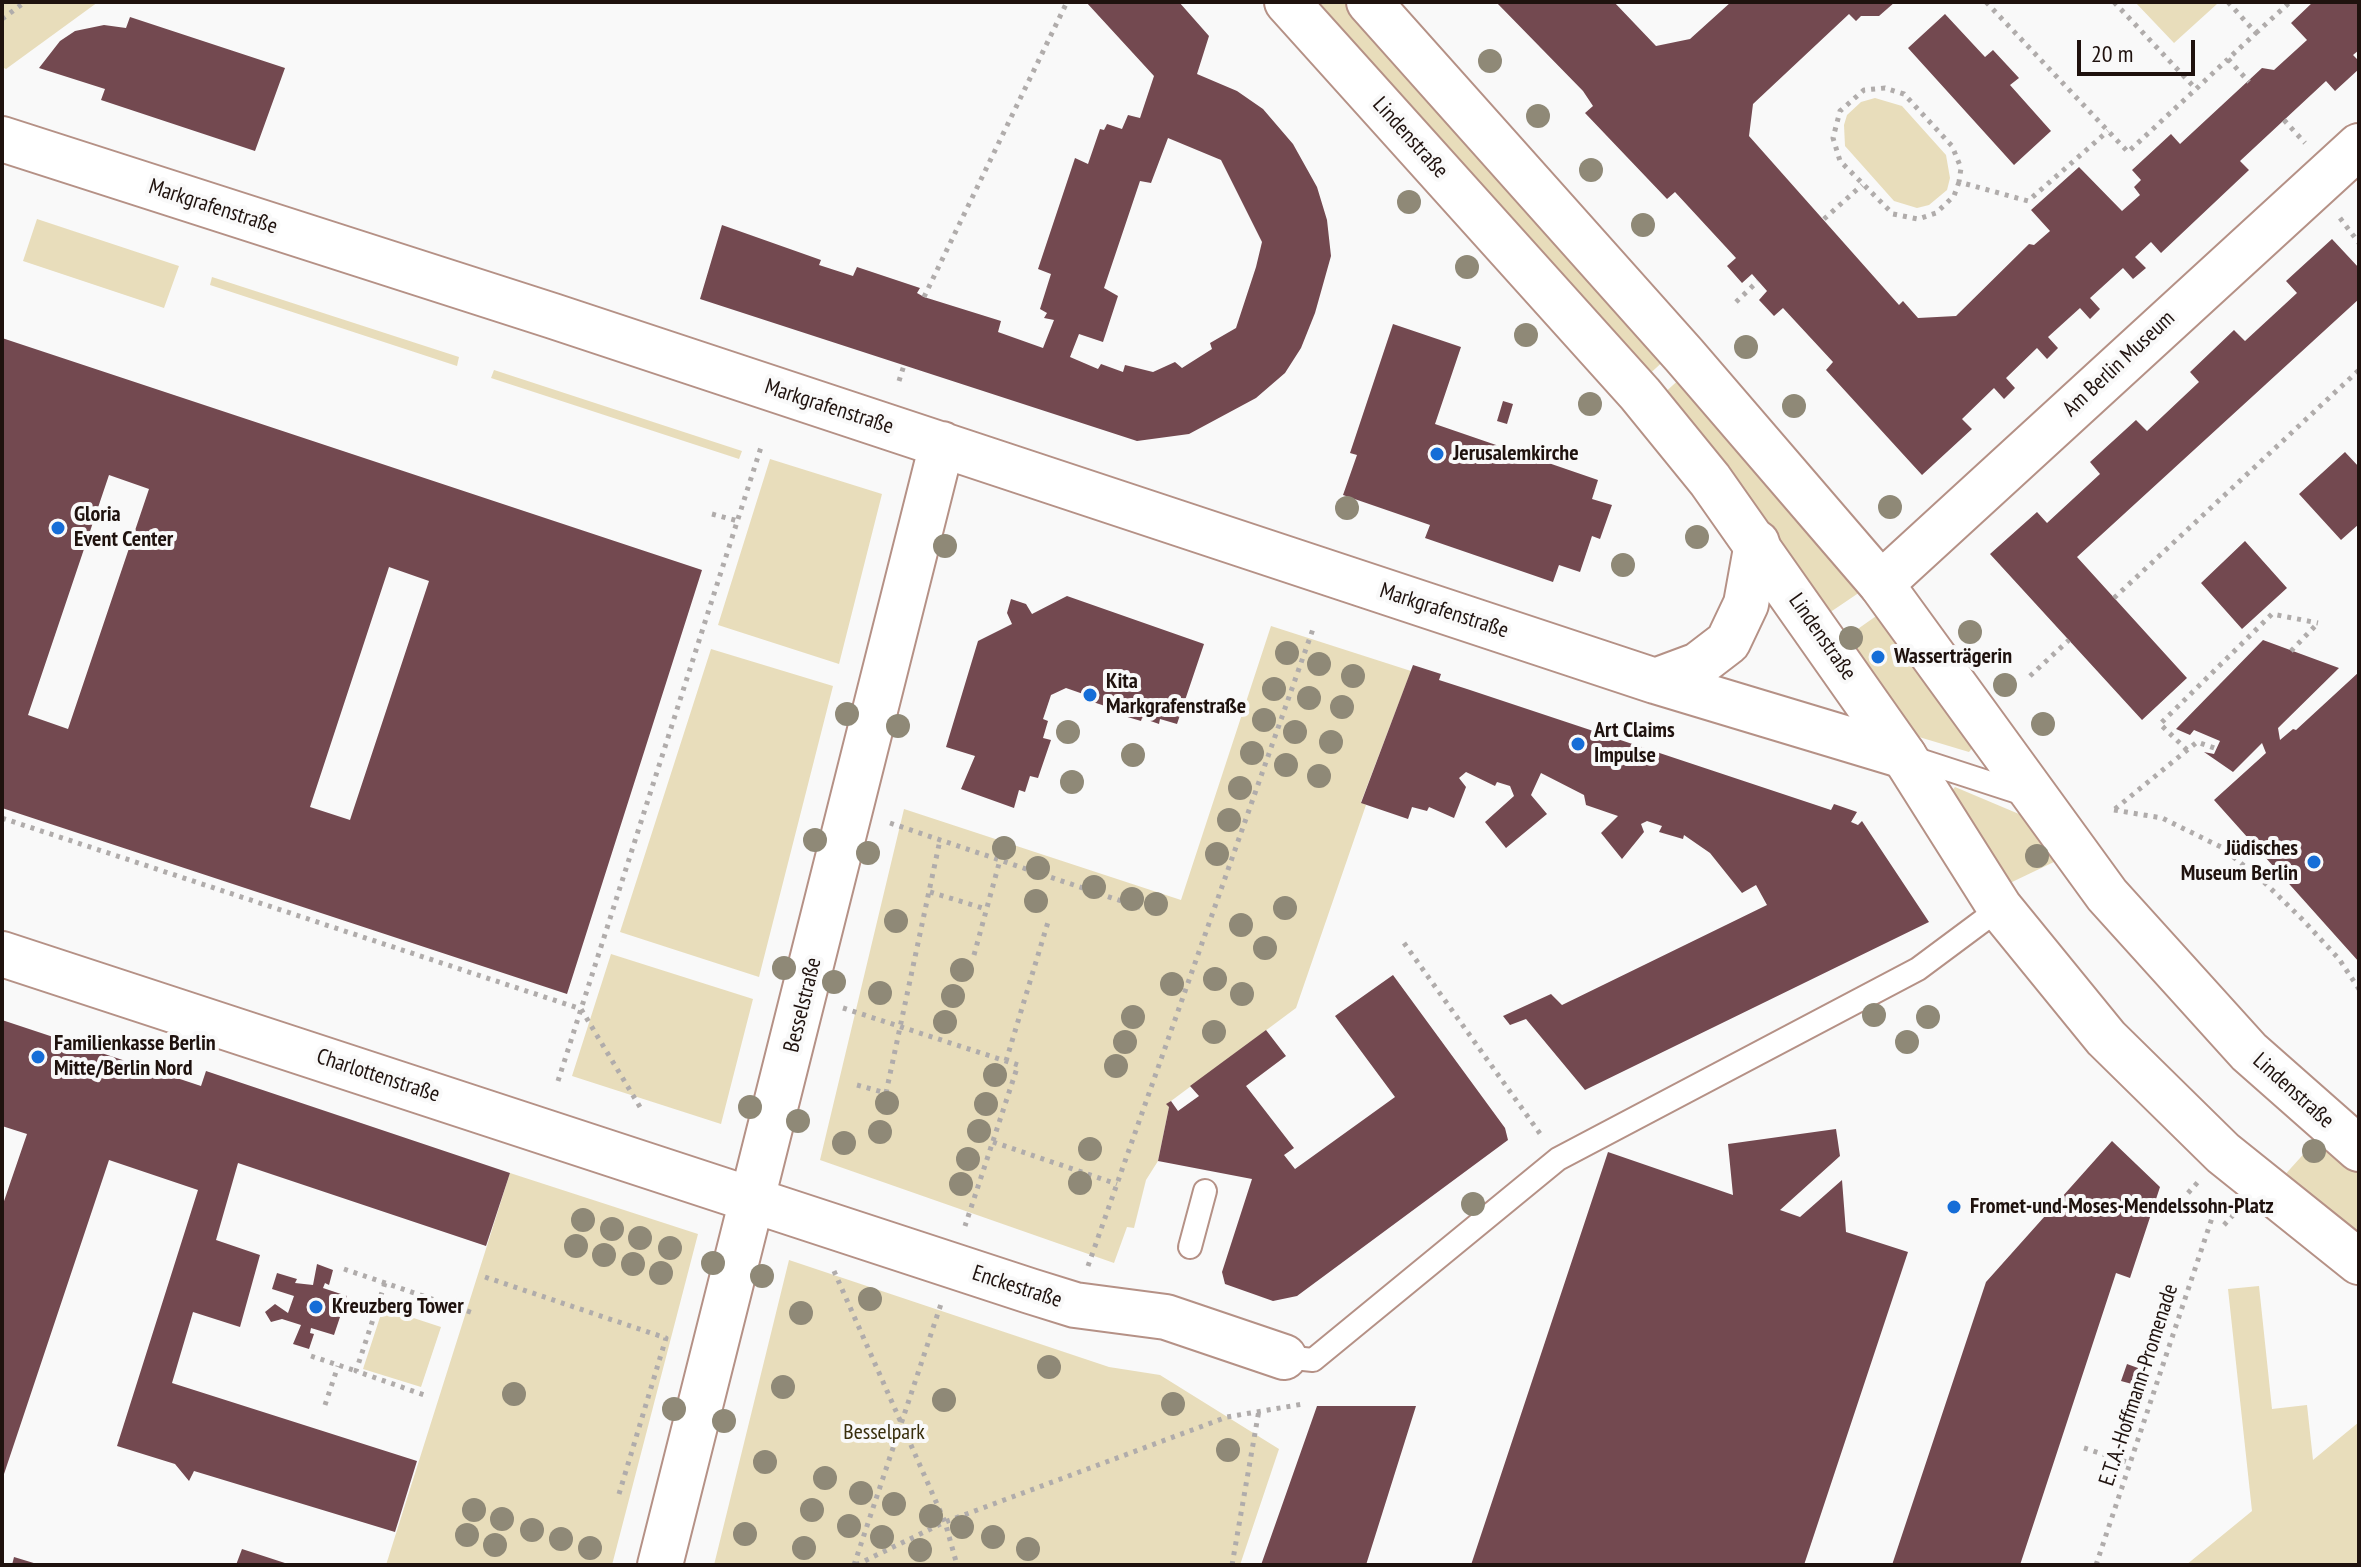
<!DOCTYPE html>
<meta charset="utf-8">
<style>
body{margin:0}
#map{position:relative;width:2361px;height:1567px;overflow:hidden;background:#f9f9f9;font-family:"PT Sans Narrow",sans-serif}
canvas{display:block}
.frame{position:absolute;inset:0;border:4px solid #1f120e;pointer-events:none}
.scale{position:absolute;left:2077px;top:40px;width:118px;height:36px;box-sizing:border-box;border:4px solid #1f120e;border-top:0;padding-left:10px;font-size:24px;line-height:28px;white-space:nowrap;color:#1f120e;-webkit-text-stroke:6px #f9f9f9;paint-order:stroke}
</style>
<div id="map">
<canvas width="2361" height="1567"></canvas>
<div class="frame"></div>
<div class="scale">20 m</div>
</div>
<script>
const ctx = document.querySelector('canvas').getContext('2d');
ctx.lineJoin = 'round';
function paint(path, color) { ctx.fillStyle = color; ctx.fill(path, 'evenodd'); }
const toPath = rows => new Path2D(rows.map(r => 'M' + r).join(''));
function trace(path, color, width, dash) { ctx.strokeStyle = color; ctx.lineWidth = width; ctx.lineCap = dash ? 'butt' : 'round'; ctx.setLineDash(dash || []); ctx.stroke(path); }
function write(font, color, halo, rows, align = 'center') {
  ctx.font = font + ' "PT Sans Narrow",sans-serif'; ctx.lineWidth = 8; ctx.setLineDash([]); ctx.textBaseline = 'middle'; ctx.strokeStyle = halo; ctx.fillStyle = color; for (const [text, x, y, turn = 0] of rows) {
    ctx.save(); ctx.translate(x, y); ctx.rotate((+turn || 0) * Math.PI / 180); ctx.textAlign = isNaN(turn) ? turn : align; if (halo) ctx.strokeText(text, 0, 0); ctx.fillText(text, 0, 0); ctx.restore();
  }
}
const green = toPath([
 [2,2,98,2,6,69,2,67],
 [1307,2,1347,2,1668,357,1644,379],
 [2135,2,2215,2,2217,4,2174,43],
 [1875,98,1902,106,1946,155,1950,178,1947,190,1929,205,1917,208,1894,201,1845,146,1844,125,1847,115,1861,102],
 [37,219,179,266,164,308,23,261],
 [212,277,459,357,457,366,210,285],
 [494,370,742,451,739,459,491,378],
 [1685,374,1863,590,1829,613,1660,397],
 [770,459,882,494,839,664,718,625],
 [1879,614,1973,747,1969,752,1909,734,1845,638],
 [1271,626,1411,671,1361,802,1366,805,1296,1008,1167,1104,1169,1107,1158,1161,1146,1180,1134,1228,1127,1227,1114,1263,820,1160,904,809,1181,900],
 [711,649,833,686,759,977,620,932],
 [1955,787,2019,814,2058,860,2010,883,1950,793],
 [611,954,753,999,721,1124,572,1076],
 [2318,1138,2359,1170,2359,1239,2282,1178],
 [510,1173,698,1234,612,1565,386,1565],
 [789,1260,1109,1367,1160,1375,1279,1449,1240,1565,714,1565],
 [2259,1286,2272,1409,2307,1405,2313,1460,2359,1422,2359,1565,2186,1565,2252,1511,2228,1289],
 [383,1308,441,1327,421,1387,363,1369]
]);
const building = toPath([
 [1086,2,1179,2,1209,36,1197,74,1237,91,1263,109,1293,144,1317,187,1327,220,1331,256,1315,313,1301,348,1285,373,1256,398,1189,434,1137,441,700,299,722,225,821,260,819,265,853,276,857,267,920,288,917,293,924,297,1001,321,998,332,1043,348,1054,320,1044,318,1047,313,1040,309,1051,274,1038,269,1075,158,1088,164,1100,129,1104,130,1107,124,1122,129,1128,115,1140,118,1154,76],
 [1168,138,1221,160,1262,242,1256,267,1236,328,1210,343,1212,349,1182,368,1175,362,1153,372,1125,365,1123,372,1101,364,1098,369,1070,357,1079,334,1103,342,1118,296,1104,288,1140,181,1151,183],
 [1496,2,1614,2,1656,46,1690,39,1731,2,1895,2,1879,16,1861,16,1856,21,1849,14,1753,104,1749,136,1899,305,1903,301,1918,318,1956,316,2029,244,2034,245,2050,231,2031,210,2079,167,2122,211,2140,195,2134,187,2141,180,2132,170,2171,134,2180,144,2262,68,2274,70,2307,40,2291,23,2313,2,2359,2,2359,50,2353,55,2359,61,2359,69,2335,91,2326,81,2240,161,2249,170,2161,253,2151,242,2135,257,2146,268,2133,279,2123,268,2090,298,2100,309,2090,319,2080,308,2048,337,2058,348,2047,359,2037,348,2006,378,2015,388,2004,399,1994,388,1962,419,1972,429,1922,475,1826,370,1833,362,1783,308,1774,316,1759,300,1767,291,1752,274,1742,283,1727,266,1736,258,1675,192,1667,199,1585,113,1593,106,1583,91],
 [1945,14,1985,57,1993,50,2019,78,2010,85,2051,131,2014,165,1908,48],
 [130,17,285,68,255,151,101,100,105,89,39,68,60,41,75,31,104,25,126,28],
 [2332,239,2359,268,2359,299,2077,557,2187,678,2142,720,1990,554,2037,512,2047,523,2100,474,2090,462,2136,420,2147,431,2199,382,2190,372,2234,330,2245,341,2297,293,2286,281],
 [1393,324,1461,347,1435,424,1598,480,1592,499,1612,505,1600,539,1592,536,1580,572,1559,565,1553,582,1425,538,1430,525,1343,495,1357,455,1350,453],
 [2,338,702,570,567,994,2,808],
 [109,475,149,489,68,729,28,715],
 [389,567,429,581,350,820,310,807],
 [1503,401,1513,404,1507,424,1497,421],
 [2345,452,2359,467,2359,524,2341,540,2299,494],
 [2245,541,2287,588,2242,629,2201,583],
 [1067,596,1204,644,1177,724,1160,719,1159,724,1142,718,1141,721,1104,710,1105,706,1087,700,1089,696,1066,688,1051,695,1043,719,1048,721,1043,738,1051,740,1038,778,1030,776,1025,792,1019,790,1014,808,961,789,975,756,946,747,978,641,1012,624,1007,613,1011,599,1026,604,1032,614],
 [2263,640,2339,668,2278,728,2280,740,2293,729,2296,730,2359,672,2359,962,2214,800,2266,753,2262,743,2233,772,2204,752,2214,754,2220,741,2194,730,2190,735,2176,729],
 [1413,665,1441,674,1439,680,1467,689,1831,810,1834,804,1857,812,1851,822,1858,825,1862,821,1929,922,1585,1090,1526,1019,1510,1025,1503,1016,1551,994,1562,1005,1767,905,1756,885,1742,893,1710,853,1684,835,1683,839,1659,832,1662,826,1647,821,1641,824,1644,832,1622,859,1601,833,1618,816,1586,805,1584,795,1541,773,1531,795,1547,814,1506,848,1485,822,1514,796,1510,786,1497,782,1495,786,1466,772,1459,778,1466,787,1454,818,1429,807,1427,811,1412,807,1408,819,1361,803],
 [1393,975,1505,1128,1508,1140,1297,1296,1273,1301,1225,1284,1222,1272,1252,1179,1158,1161,1169,1107,1166,1104,1171,1101,1178,1111,1199,1096,1190,1086,1266,1030,1286,1056,1246,1086,1294,1148,1284,1155,1295,1169,1395,1097,1335,1016],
 [2,1020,201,1086,206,1071,510,1173,486,1246,238,1163,216,1240,260,1255,240,1327,193,1312,172,1383,417,1461,395,1532,194,1471,189,1481,175,1464,117,1446,198,1190,109,1160,2,1480,2,1207,27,1134,2,1126],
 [1836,1129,1840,1156,1780,1210,1800,1217,1842,1180,1846,1232,1908,1252,1804,1565,1471,1565,1608,1152,1733,1195,1728,1144],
 [2112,1141,2160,1187,2130,1278,2116,1273,2020,1565,1892,1565,1986,1282],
 [317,1264,333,1270,329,1285,325,1283,323,1288,347,1296,334,1335,311,1328,310,1333,314,1334,309,1349,293,1344,301,1325,282,1319,271,1322,265,1312,275,1304,288,1313,294,1296,272,1289,277,1273,297,1279,295,1283,313,1285],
 [2127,1364,2138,1368,2132,1384,2121,1381],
 [1317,1406,1416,1406,1366,1565,1261,1565],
 [242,1549,288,1564,288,1565,236,1565],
 [14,1557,37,1564,37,1565,12,1565]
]);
const path = toPath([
 [1986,2,2128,152,2196,89],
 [2114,2,2196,89,2228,59],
 [2228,2,2256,33,2228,59,2249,82],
 [2,19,25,2],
 [2256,33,2290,2],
 [2284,120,2305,143],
 [1959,182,1954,196,1936,213,1918,219,1893,214,1840,161,1833,138,1840,111,1864,90,1885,88,1904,94,1952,146,1961,168,1959,182,2028,201,2108,131],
 [2340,218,2359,243],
 [1824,219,1862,185],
 [924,297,1067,2],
 [1736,302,1758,281],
 [899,381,904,365],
 [712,514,738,521],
 [2114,598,2359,370],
 [2291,651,2318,623],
 [2030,676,2069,640],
 [2187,750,2160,724,2272,614,2318,623],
 [2115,809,2197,742,2217,749],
 [2114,810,2162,818,2221,847,2264,882,2303,920,2339,959,2359,989],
 [2,818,581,1009,640,1107],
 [890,823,1142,908],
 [930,892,986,909],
 [1404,943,1541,1135],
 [974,955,1000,860],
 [843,1008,1018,1065,965,1226],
 [1006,1061,1048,922],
 [558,1081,762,444],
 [857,1085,886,1093,940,840],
 [993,1142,1117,1184],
 [2188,1193,2198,1182],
 [2224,1225,2235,1213],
 [1088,1266,1313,629],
 [344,1269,473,1313],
 [834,1271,945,1522,957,1565],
 [485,1277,666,1338,619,1494],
 [385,1283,356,1371,427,1396],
 [311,1356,356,1371],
 [325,1405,338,1366],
 [2084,1448,2130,1463],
 [854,1565,941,1304],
 [856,1565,945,1522,1227,1417,1303,1404],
 [1232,1565,1259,1410],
 [2096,1565,2213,1215]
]);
const lane = toPath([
 [1907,756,2027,795],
 [1190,1247,1205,1191],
 [1284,1357,1313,1360,1558,1159,1918,969,2000,908]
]);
const street = toPath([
 [2,139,553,316,1655,681,1904,756],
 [1881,584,2359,146],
 [1655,681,1698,665,1728,642,1746,604,1757,543],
 [2,954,1030,1291,1075,1305,1166,1317,1284,1357],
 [660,1565,942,444]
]);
const secondary = toPath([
 [1287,2,1640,394,1710,480,1904,756,2000,908,2106,1038,2223,1153,2359,1262],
 [1369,2,1684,355,1881,584,2107,895,2249,1052,2359,1149]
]);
const trees = [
 [1490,61],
 [1538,116],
 [1591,170],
 [1409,202],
 [1643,225],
 [1467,267],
 [1526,335],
 [1746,347],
 [1590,404],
 [1794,406],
 [1890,507],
 [1347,508],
 [1697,537],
 [945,546],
 [1623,565],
 [1970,632],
 [1851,638],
 [1287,653],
 [1319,664],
 [1353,676],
 [2005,685],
 [1274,689],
 [1309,698],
 [1342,707],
 [847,714],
 [1264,720],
 [2043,724],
 [898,726],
 [1068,732],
 [1295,732],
 [1331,742],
 [1252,753],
 [1133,755],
 [1286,765],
 [1319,776],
 [1072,782],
 [1240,788],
 [1229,820],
 [815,840],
 [1004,848],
 [868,853],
 [1217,854],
 [2037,856],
 [1038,868],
 [1094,887],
 [1132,899],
 [1036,901],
 [1156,904],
 [1285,908],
 [896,921],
 [1241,925],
 [1265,948],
 [784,968],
 [962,970],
 [1215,979],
 [834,982],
 [1172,984],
 [880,993],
 [1242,994],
 [953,996],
 [1874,1015],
 [1133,1017],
 [1928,1017],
 [945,1022],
 [1214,1032],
 [1125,1042],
 [1907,1042],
 [1116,1066],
 [995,1075],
 [887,1103],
 [986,1104],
 [750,1107],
 [798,1121],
 [979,1131],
 [880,1132],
 [844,1143],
 [1090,1149],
 [2314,1151],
 [968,1159],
 [1080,1183],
 [961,1184],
 [1473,1204],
 [583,1220],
 [612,1229],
 [640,1238],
 [576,1246],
 [670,1248],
 [604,1255],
 [713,1263],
 [633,1264],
 [661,1273],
 [762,1276],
 [870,1299],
 [801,1313],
 [1049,1367],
 [783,1387],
 [514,1394],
 [944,1400],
 [1173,1404],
 [674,1409],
 [724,1421],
 [1228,1450],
 [765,1462],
 [825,1478],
 [861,1493],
 [894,1504],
 [474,1510],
 [812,1510],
 [931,1516],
 [502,1519],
 [849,1526],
 [962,1527],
 [532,1530],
 [745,1534],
 [467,1535],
 [882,1537],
 [993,1537],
 [561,1539],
 [495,1545],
 [590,1548],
 [804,1548],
 [1028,1549],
 [920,1550]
];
const markers = [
 [1437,454,8,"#156dd7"],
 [58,528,8,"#156dd7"],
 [1878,657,8,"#156dd7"],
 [1090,695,8,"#156dd7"],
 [1578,744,8,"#156dd7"],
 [2314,862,8,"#156dd7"],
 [38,1057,8,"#156dd7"],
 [1954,1207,8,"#156dd7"],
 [316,1307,8,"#156dd7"]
];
const streetNames = [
 ["Lindenstraße",1410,138,48],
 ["Markgrafenstraße",213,207,18],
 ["Am Berlin Museum",2119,364,-43],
 ["Markgrafenstraße",829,407,18],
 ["Markgrafenstraße",1444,611,18],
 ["Lindenstraße",1822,637,55],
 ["Besselstraße",803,1005,-76],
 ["Charlottenstraße",378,1076,18],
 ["Lindenstraße",2293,1091,42],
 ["Enckestraße",1017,1287,18],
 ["E.T.A.-Hoffmann-Promenade",2139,1385,-72]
];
const poiNames = [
 ["Jerusalemkirche",1453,454],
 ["Gloria",74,515],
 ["Event Center",74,540],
 ["Wasserträgerin",1894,657],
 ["Kita",1106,682],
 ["Markgrafenstraße",1106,707],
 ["Art Claims",1594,731],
 ["Impulse",1594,756],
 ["Jüdisches",2298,849,"right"],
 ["Museum Berlin",2298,874,"right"],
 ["Familienkasse Berlin",54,1044],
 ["Mitte/Berlin Nord",54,1069],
 ["Fromet-und-Moses-Mendelssohn-Platz",1970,1207],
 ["Kreuzberg Tower",332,1307]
];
const parkNames = [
 ["Besselpark",884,1433]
];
paint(green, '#e8ddbb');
paint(building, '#734950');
trace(lane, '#b59186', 26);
trace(street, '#b59186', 48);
trace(secondary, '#b59186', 48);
trace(path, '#b0acab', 5, [4, 6]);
trace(lane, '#fff', 22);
trace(street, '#fff', 44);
trace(secondary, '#fff', 44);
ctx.fillStyle = '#8f8977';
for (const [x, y] of trees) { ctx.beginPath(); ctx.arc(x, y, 12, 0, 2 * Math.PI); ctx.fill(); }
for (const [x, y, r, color] of markers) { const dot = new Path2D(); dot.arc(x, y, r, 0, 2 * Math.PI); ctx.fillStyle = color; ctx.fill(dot); trace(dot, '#f9f9f9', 3); }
write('22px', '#1f120e', '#f9f9f9', streetNames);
write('bold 22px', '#1f120e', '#f9f9f9', poiNames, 'left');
write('22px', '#382e0c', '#f9f9f9', parkNames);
</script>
